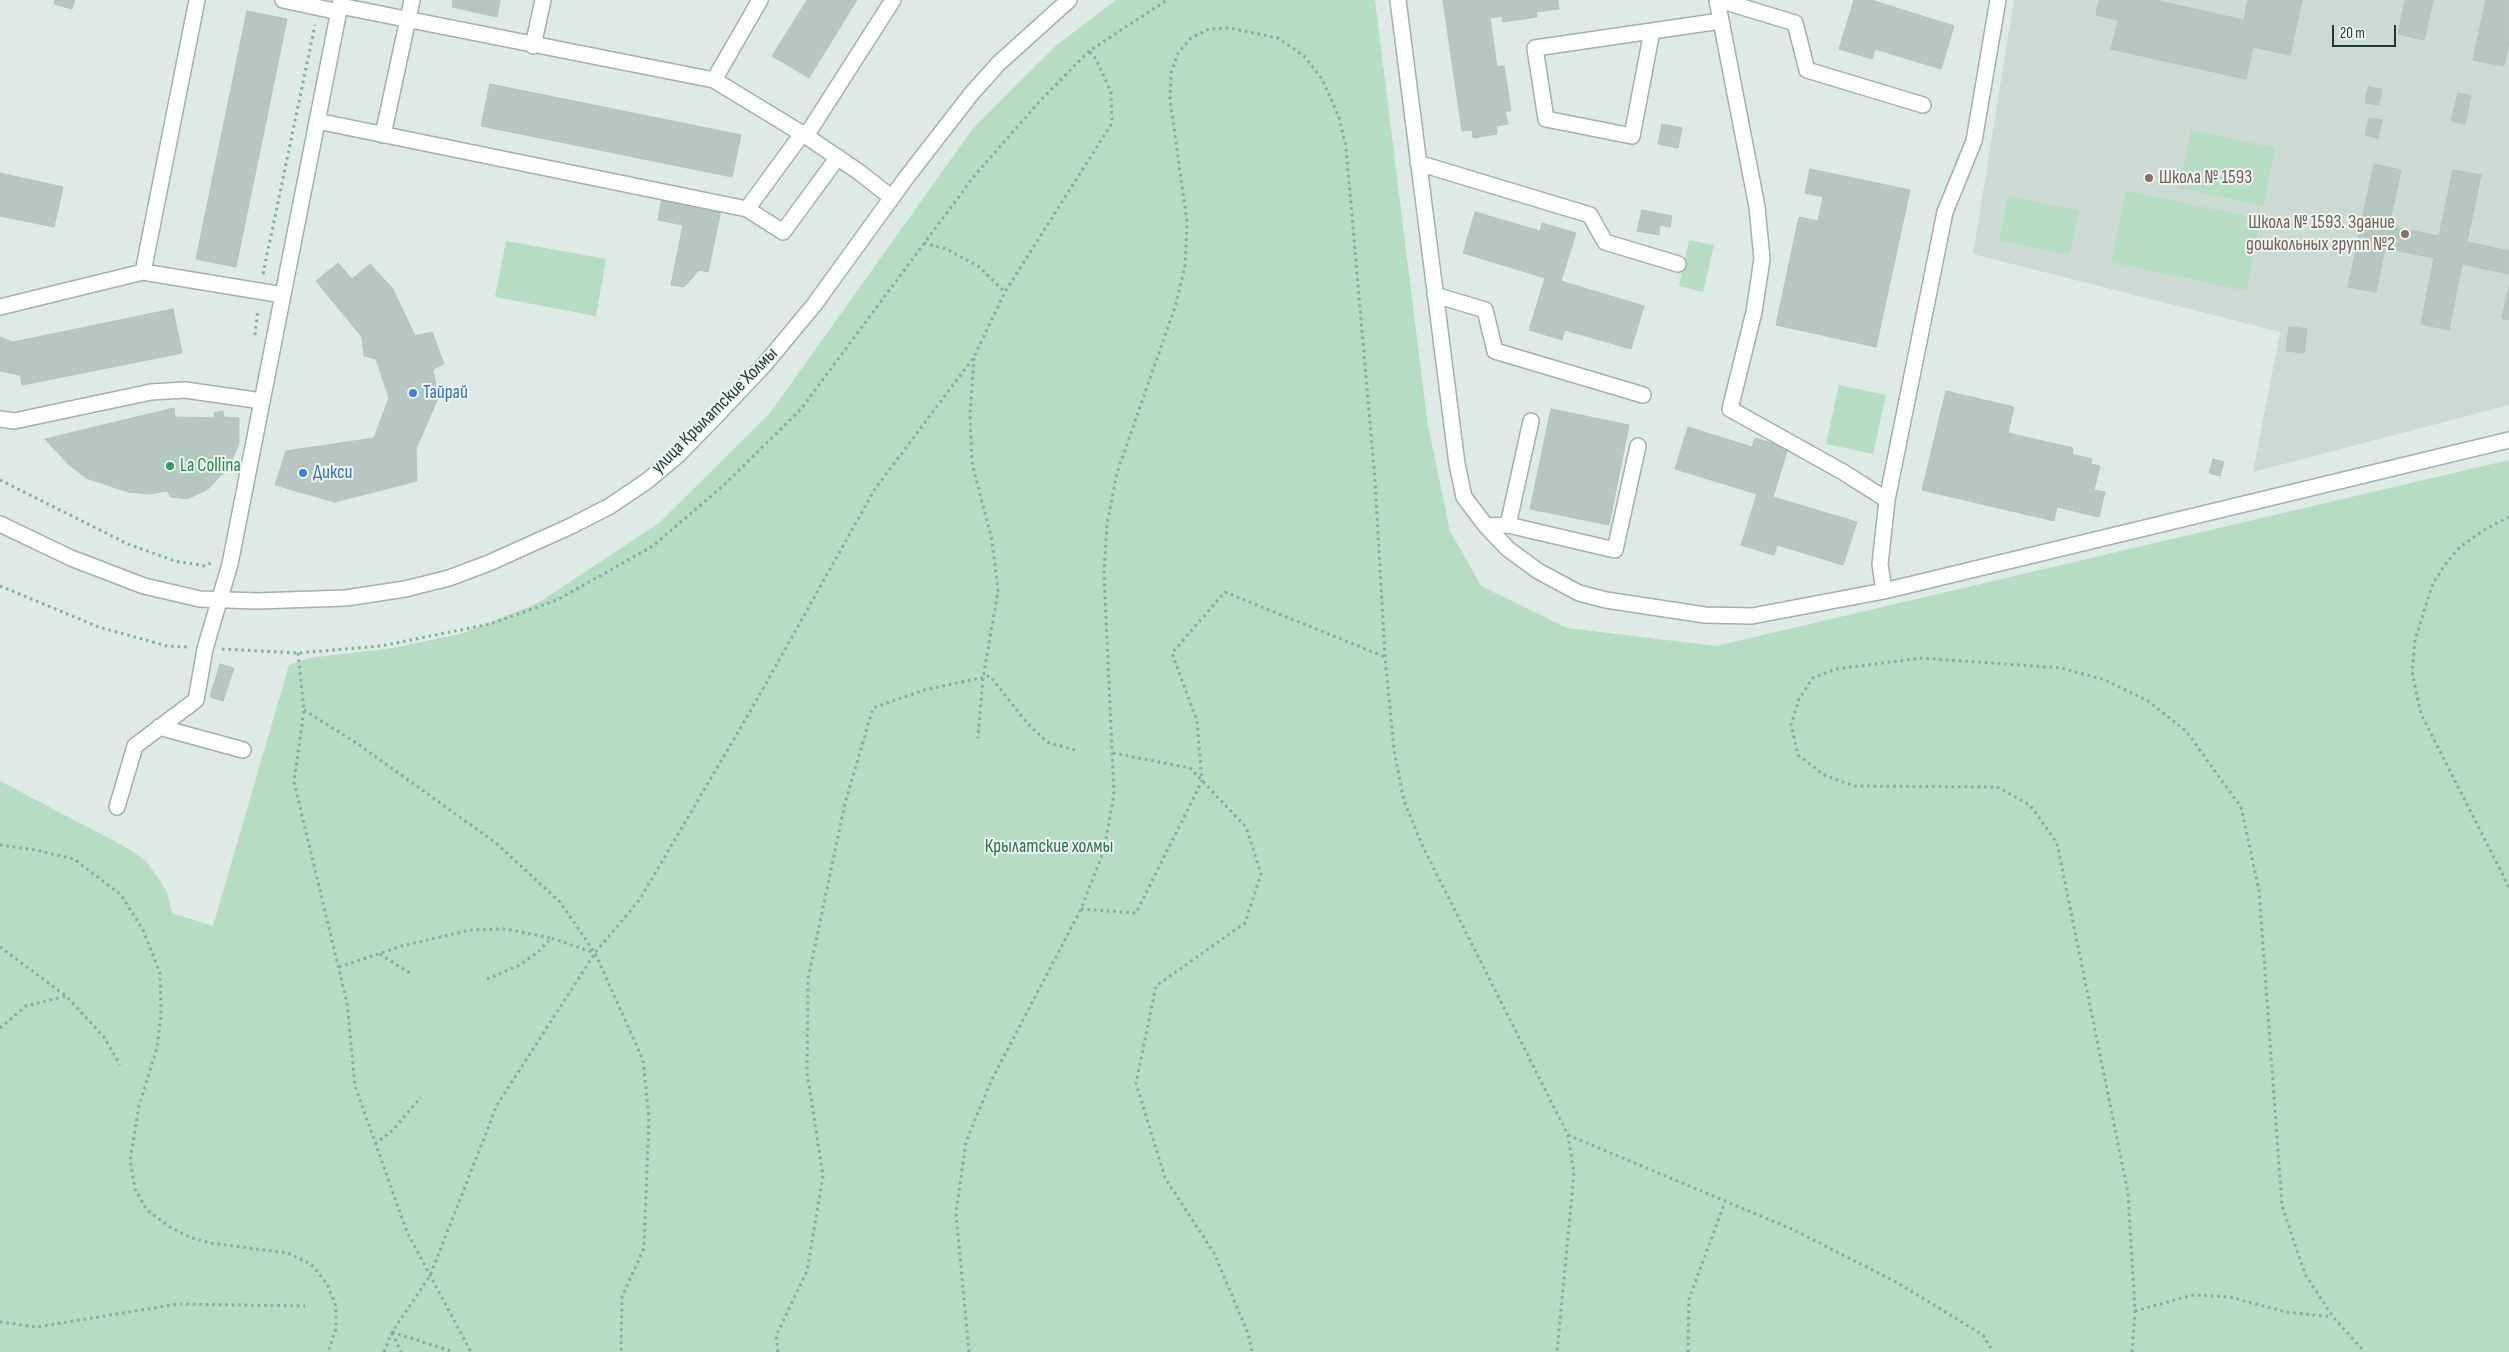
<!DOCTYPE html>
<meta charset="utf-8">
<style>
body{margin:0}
#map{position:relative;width:2509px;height:1352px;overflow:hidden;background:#deeae5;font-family:"Sofia Sans Condensed",sans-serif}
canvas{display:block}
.scale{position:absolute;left:2332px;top:25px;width:64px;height:22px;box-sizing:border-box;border:2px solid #1f3933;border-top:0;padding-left:6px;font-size:15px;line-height:18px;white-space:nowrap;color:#1f3933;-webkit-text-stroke:4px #eef7f2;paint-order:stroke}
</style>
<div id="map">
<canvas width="2509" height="1352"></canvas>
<div class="scale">20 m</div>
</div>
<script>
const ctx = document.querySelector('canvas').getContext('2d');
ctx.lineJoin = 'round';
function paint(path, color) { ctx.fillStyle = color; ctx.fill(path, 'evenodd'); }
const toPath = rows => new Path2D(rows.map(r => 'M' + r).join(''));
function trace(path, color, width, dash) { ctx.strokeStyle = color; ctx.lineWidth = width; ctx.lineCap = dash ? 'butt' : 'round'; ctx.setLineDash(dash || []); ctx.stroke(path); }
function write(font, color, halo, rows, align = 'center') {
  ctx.font = font + ' "Sofia Sans Condensed",sans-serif'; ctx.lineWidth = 4; ctx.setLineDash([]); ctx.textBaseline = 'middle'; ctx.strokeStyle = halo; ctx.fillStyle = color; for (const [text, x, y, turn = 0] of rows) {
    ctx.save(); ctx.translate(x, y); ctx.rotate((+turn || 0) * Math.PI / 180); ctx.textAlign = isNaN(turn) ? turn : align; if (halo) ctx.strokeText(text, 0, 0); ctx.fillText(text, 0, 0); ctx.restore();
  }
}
const built = toPath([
 [2014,0,2509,0,2509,405,2253,472,2280,332,1973,254]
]);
const green = toPath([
 [1116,0,1375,0,1428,426,1450,531,1481,586,1567,628,1716,646,2509,460,2509,1352,0,1352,0,781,129,849,145,860,156,875,167,892,172,913,213,926,289,665,309,658,393,648,464,633,538,603,659,523,770,413,974,127,1057,45],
 [2191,130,2275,148,2263,206,2179,188],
 [2126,191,2261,219,2246,291,2111,262],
 [2009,196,2079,211,2069,255,1999,240],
 [1689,240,1714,245,1703,292,1679,286],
 [506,241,606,259,596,316,495,297],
 [1839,385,1886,395,1873,454,1826,444]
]);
const building = toPath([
 [55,0,75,0,72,9,54,4,55,0],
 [453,0,500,0,497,17,452,7,453,0],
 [807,0,857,0,809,78,772,56,807,0],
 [1443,0,1558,0,1559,9,1536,12,1537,17,1503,22,1502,16,1490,18,1497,67,1504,66,1511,111,1505,111,1508,124,1496,126,1497,134,1473,138,1472,130,1462,131,1443,0],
 [1854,0,1871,0,1954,26,1941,69,1875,49,1872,59,1839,49,1854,0],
 [2099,0,2154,0,2244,20,2248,0,2302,0,2290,55,2253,47,2246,79,2111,49,2118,20,2096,15,2099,0],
 [2405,0,2433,0,2424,40,2398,34,2405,0],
 [2486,0,2509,0,2509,42,2504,66,2473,60,2486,0],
 [247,11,287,19,236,267,196,259,247,11],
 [490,84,741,135,732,177,481,126,490,84],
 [2368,87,2382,89,2379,105,2365,103,2368,87],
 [2458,93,2471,96,2465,124,2451,121,2458,93],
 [2369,118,2382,120,2378,138,2365,135,2369,118],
 [1662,124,1682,128,1678,148,1658,144,1662,124],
 [2374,164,2401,170,2389,226,2439,236,2453,170,2481,175,2467,242,2509,251,2509,274,2462,264,2449,330,2421,324,2434,258,2385,248,2376,292,2348,287,2374,164],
 [1810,169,1910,190,1876,347,1776,325,1799,217,1818,221,1823,197,1805,193,1810,169],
 [0,173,63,187,54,227,0,216,0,173],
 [662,198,721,210,708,272,699,270,684,287,671,285,683,225,658,220,662,198],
 [1642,210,1672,216,1670,227,1660,225,1659,235,1637,231,1642,210],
 [1475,212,1540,231,1542,223,1576,233,1561,281,1644,306,1631,349,1565,330,1562,340,1529,330,1545,278,1463,253,1475,212],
 [338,263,352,279,370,264,393,289,415,336,432,332,444,364,433,369,438,398,416,449,417,481,335,502,275,485,286,451,374,438,389,398,376,359,364,356,362,337,316,281,338,263],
 [2509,286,2509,320,2502,318,2509,286],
 [173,309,182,353,22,385,20,375,0,371,0,337,13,342,173,309],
 [2289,327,2307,329,2304,353,2286,351,2289,327],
 [1946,391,2014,407,2008,433,2073,448,2072,454,2092,459,2091,464,2100,466,2094,490,2105,492,2099,517,2057,507,2054,521,1922,490,1946,391],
 [174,408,175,417,215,418,214,413,223,411,224,417,239,418,239,443,229,467,208,489,187,499,171,497,167,491,149,494,128,492,86,478,68,464,45,439,174,408],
 [1551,409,1629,425,1609,525,1530,509,1551,409],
 [1688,427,1752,447,1755,438,1788,448,1773,497,1857,522,1843,565,1777,545,1774,555,1741,545,1757,494,1675,469,1688,427],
 [2213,459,2224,462,2220,476,2209,473,2213,459],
 [220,664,234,668,223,701,210,697,220,664]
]);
const path = toPath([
 [924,243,946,249,978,266,1005,292],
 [263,274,315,25],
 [255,335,258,309],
 [974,358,970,414,972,463,992,540,998,591,983,678,978,738],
 [0,480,128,544,175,561,206,566,212,562],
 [2509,517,2487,528,2460,547,2447,562,2433,583,2415,640,2412,672,2421,714,2509,887],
 [0,586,99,627,167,646,188,647],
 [222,649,298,653,381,646,490,624,557,600,653,546,726,483,801,409,975,175,1040,101,1089,51,1167,0],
 [298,653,304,710,294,782,347,1003,355,1086,407,1232,471,1352],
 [304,710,358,744,496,843,560,902,595,953,643,1060,649,1119,644,1248,622,1297,621,1352],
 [1113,753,1190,768,1246,827,1261,874,1245,923,1156,986,1136,1083,1165,1178,1214,1253,1248,1333,1252,1352],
 [0,845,36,850,74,859,121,895,143,930,160,973,161,1015,157,1048,139,1106,130,1161,135,1189,147,1210,170,1227,189,1237,210,1243,288,1253,311,1264,327,1284,336,1306,336,1329,328,1352],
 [1081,909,1136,913,1202,781,1197,721,1172,653,1225,592,1385,657],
 [0,947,66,996],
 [380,954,411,974],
 [339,967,402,946,470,930,506,929,551,938],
 [487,979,518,966,538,952,551,938,595,953],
 [0,1028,26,1006,66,996,104,1037,120,1065],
 [1568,1135,1794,1230,1896,1282,1983,1335,1993,1352],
 [375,1144,392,1131,421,1097],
 [2135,1311,2193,1295,2230,1297,2286,1312,2332,1317],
 [0,1322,37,1327,178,1304,305,1306],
 [392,1332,454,1352],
 [392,1333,401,1352],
 [384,1352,392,1332,430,1276,497,1105,595,953,640,899,751,710,875,489,974,357,1005,292,1112,123,1111,92,1096,59,1089,51],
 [778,1352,776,1336,807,1271,823,1176,807,1072,808,979,845,803,873,708,924,690,990,676,1028,724,1047,742,1078,751],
 [969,1352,956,1213,966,1142,991,1081,1081,909,1104,850,1114,794,1104,574,1107,524,1117,473,1176,304,1185,266,1187,222,1170,99,1171,73,1178,53,1191,38,1209,29,1229,28,1278,38,1304,56,1322,79,1339,117,1346,147,1375,480,1385,657,1394,750,1404,801,1423,847,1568,1135,1574,1173,1557,1352],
 [1688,1352,1689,1299,1725,1202],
 [2132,1352,2135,1311,2128,1193,2057,843,2030,805,1997,787,1854,786,1824,775,1798,755,1791,725,1799,699,1813,678,1836,669,1921,658,2061,668,2105,680,2148,701,2186,731,2241,807,2259,890,2282,1206,2305,1274,2333,1317,2365,1352]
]);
const minor = toPath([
 [197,0,143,272,283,295],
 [283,0,339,12],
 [760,0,714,80,806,136],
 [1398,0,1457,464,1464,497,1486,526,1508,549,1538,571,1579,593,1606,600,1705,615,1752,616,1884,591,2509,440],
 [1717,0,1757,207,1762,259,1754,312,1730,409,1843,472,1887,500,1880,564,1884,591],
 [1719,0,1795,23,1807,70,1923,105],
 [340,6,714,80],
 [1652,31,1632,136,1546,119,1535,48,1700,24,1721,21],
 [533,46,543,0],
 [317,121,747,209,783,232,838,157],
 [383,135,412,0],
 [1418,163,1590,215,1605,242,1678,264],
 [892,198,859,172,806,136,893,0],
 [747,209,802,134],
 [1435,295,1485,310,1495,351,1643,395],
 [0,307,143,272],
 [0,419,14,421,151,392,185,390,262,401],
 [1887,500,1945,212,1974,141,1998,0],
 [0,524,71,558,144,586,200,599,257,601,346,598,405,589,449,578,489,563,571,526,610,506,647,481,678,455,716,416,765,364,814,305,906,178,972,93,999,63,1069,0],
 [1508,525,1531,421],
 [1486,526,1508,525,1615,550,1638,446],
 [159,727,243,750],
 [117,807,135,746,196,700,205,649,230,564,341,0]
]);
const markers = [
 [2149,178,5,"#8d6e63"],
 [2405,234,5,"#8d6e63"],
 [413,393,5,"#3f7fe0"],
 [170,466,5,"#2e9e5b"],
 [303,473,5,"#3f7fe0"]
];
const educationNames = [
 ["Школа № 1593",2159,178],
 ["Школа № 1593. Здание",2395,223,"right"],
 ["дошкольных групп №2",2395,245,"right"]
];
const shopNames = [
 ["Тайрай",423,393],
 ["Дикси",313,473]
];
const streetNames = [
 ["улица Крылатские Холмы",715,411,-45]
];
const leisureNames = [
 ["La Collina",180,466]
];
const parkNames = [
 ["Крылатские холмы",1049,847]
];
paint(built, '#ccdad4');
paint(green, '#b6dcc1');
paint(building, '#b6c7c1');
trace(building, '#b0c3bc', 1);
trace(minor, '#a1b1ac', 18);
trace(path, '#7daea1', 3, [2.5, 4]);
trace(minor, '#fff', 15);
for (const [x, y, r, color] of markers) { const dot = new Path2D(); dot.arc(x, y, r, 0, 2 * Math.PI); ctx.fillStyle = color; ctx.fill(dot); trace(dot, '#eef7f2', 2); }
write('19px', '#785e54', '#eef7f2', educationNames, 'left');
write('19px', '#366cbe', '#eef7f2', shopNames, 'left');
write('19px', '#1f3933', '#eef7f2', streetNames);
write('19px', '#27864d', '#eef7f2', leisureNames, 'left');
write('19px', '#297147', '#eef7f2', parkNames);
</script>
